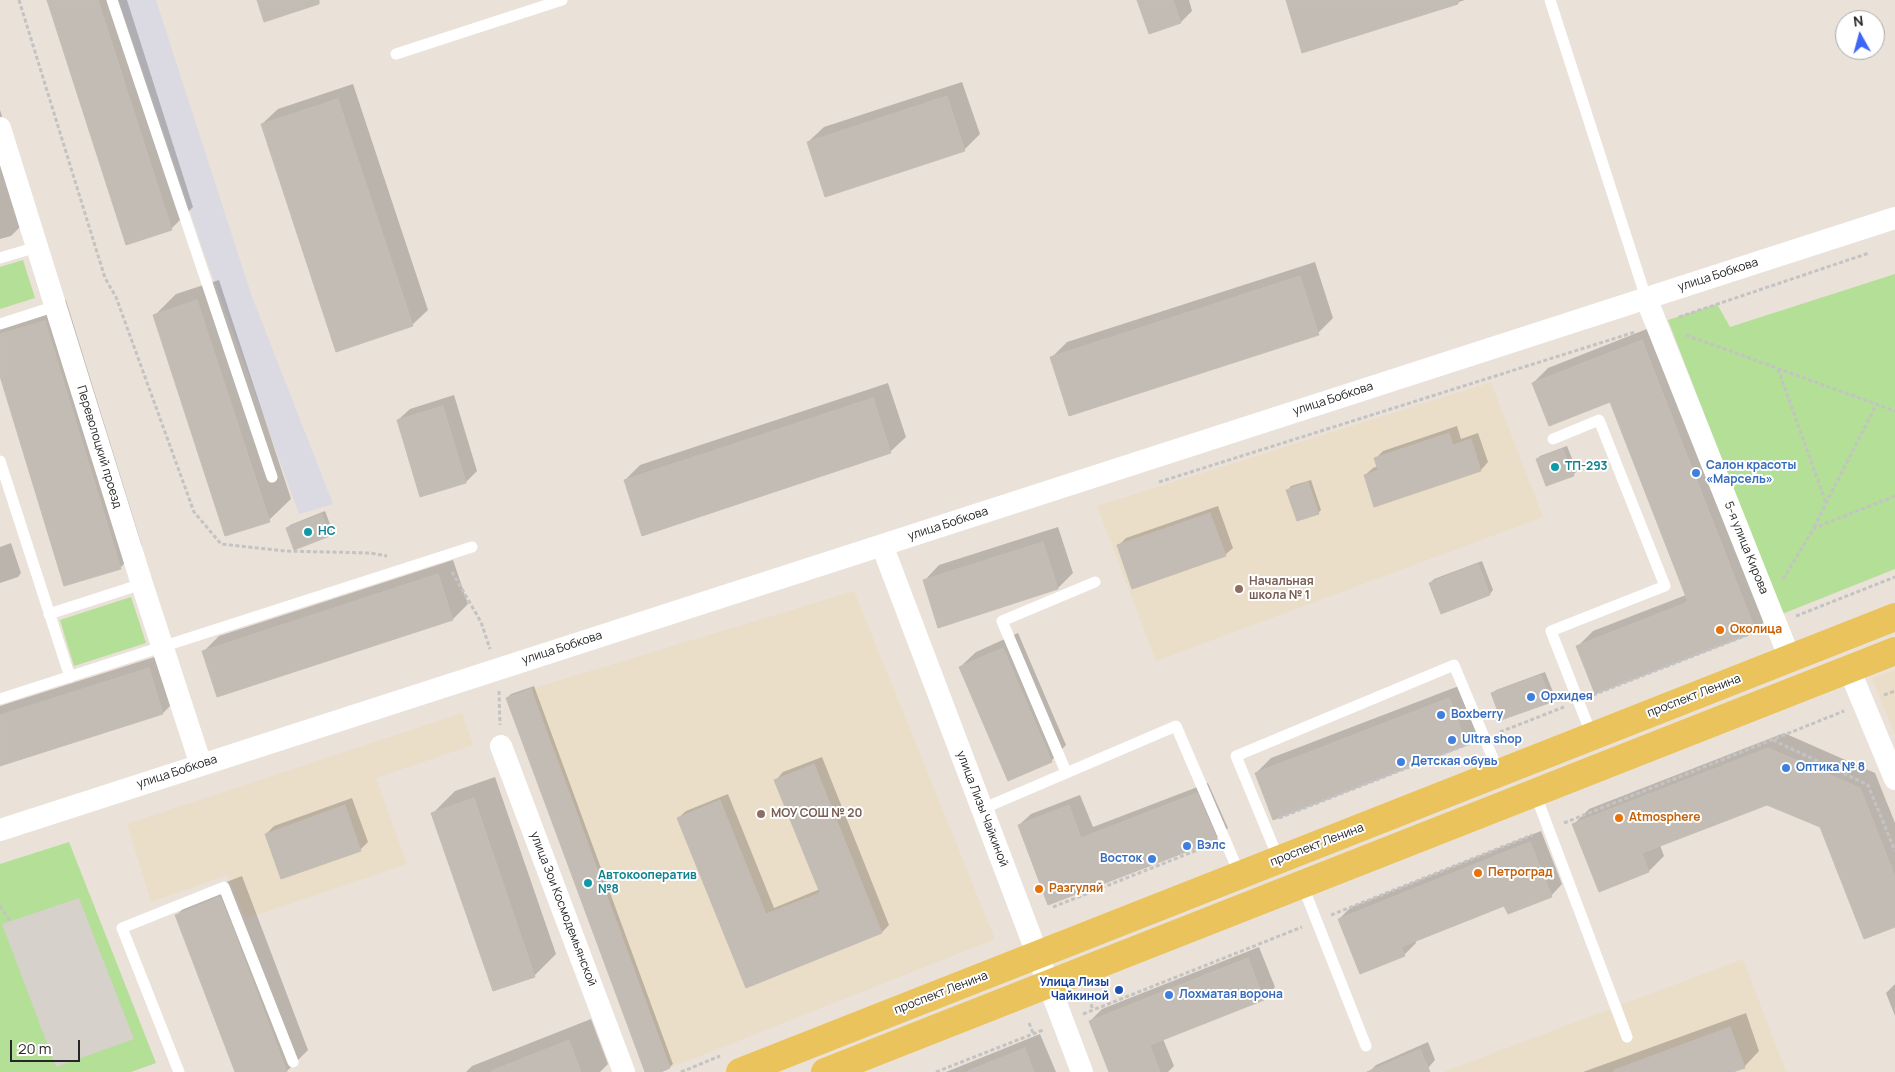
<!DOCTYPE html>
<meta charset="utf-8">
<style>
body{margin:0}
#map{position:relative;width:1895px;height:1072px;overflow:hidden;background:#eae1d9;font-family:Manrope,sans-serif}
canvas{display:block}
.north{position:absolute;left:1835px;top:10px;width:50px;height:50px;box-sizing:border-box;background:#fff;border:1px solid #a9a9a9;border-radius:50%;rotate:353deg;font-size:14px;font-weight:700;line-height:20px;text-align:center;color:#272727}
.north::after{content:'';display:block;margin:auto;width:18px;height:22px;background:#3c67f4;clip-path:polygon(50% 0,100% 100%,50% 72%,0 100%)}
.scale{position:absolute;left:10px;top:1040px;width:70px;height:22px;box-sizing:border-box;border:2px solid #272727;border-top:0;padding-left:6px;font-size:15px;line-height:18px;white-space:nowrap;color:#272727;-webkit-text-stroke:4px #fff;paint-order:stroke}
</style>
<div id="map">
<canvas width="1895" height="1072"></canvas>
<div class="north">N</div>
<div class="scale">20 m</div>
</div>
<script>
const ctx = document.querySelector('canvas').getContext('2d');
ctx.lineJoin = 'round';
function paint(path, color) { ctx.fillStyle = color; ctx.fill(path, 'evenodd'); }
const toPath = rows => new Path2D(rows.map(r => 'M' + r).join(''));
function trace(path, color, width, dash) { ctx.strokeStyle = color; ctx.lineWidth = width; ctx.lineCap = dash ? 'butt' : 'round'; ctx.setLineDash(dash || []); ctx.stroke(path); }
function write(font, color, halo, rows, align = 'center') {
  ctx.font = font + ' Manrope,sans-serif'; ctx.lineWidth = 4; ctx.setLineDash([]); ctx.textBaseline = 'middle'; ctx.strokeStyle = halo; ctx.fillStyle = color; for (const [text, x, y, turn = 0] of rows) {
    ctx.save(); ctx.translate(x, y); ctx.rotate((+turn || 0) * Math.PI / 180); ctx.textAlign = isNaN(turn) ? turn : align; if (halo) ctx.strokeText(text, 0, 0); ctx.fillText(text, 0, 0); ctx.restore();
  }
}
const industrial = toPath([
 [119,0,156,0,251,294,333,504,299,514,205,256]
]);
const education = toPath([
 [1491,382,1543,517,1156,661,1097,506],
 [854,591,995,939,670,1068,531,689],
 [1895,670,1895,735,1872,678],
 [462,713,473,745,376,778,407,864,245,919,227,875,151,902,127,824],
 [1743,959,1786,1072,1443,1072]
]);
const green = toPath([
 [23,260,35,298,0,309,0,267],
 [1895,274,1895,569,1782,614,1668,320,1717,304,1730,327],
 [131,597,146,643,74,666,60,620],
 [69,842,156,1063,131,1072,0,1072,0,864]
]);
const plaza = toPath([
 [79,898,134,1039,56,1067,2,924]
]);
const shadow = toPath([
 [49,0,127,0,193,207,171,229],
 [1139,0,1189,0,1192,11,1181,22],
 [1287,0,1465,0,1303,52],
 [962,82,980,134,964,150,808,142,824,127],
 [353,84,428,310,412,325,262,124,278,109],
 [0,110,33,214,11,236,0,239],
 [1315,262,1333,318,1318,333,1052,357,1067,342],
 [219,280,291,499,269,520,154,316,176,294],
 [66,300,142,546,120,568,0,372,0,328,11,316],
 [1657,325,1770,616,1755,631,1578,646,1593,631,1686,595,1611,400,1533,383,1548,368],
 [888,383,906,437,890,452,625,480,640,465],
 [454,395,477,471,466,482,398,420,410,409],
 [1457,426,1461,439,1478,433,1488,462,1481,470,1375,505,1365,475,1373,468,1378,466,1376,458,1383,451],
 [1567,446,1577,471,1573,475,1537,459,1540,456],
 [1311,480,1321,510,1318,513,1288,490,1291,486],
 [1218,506,1233,548,1225,555,1118,546,1126,538],
 [325,511,333,532,330,535,287,528,290,525],
 [1058,527,1073,573,1058,588,924,581,939,565],
 [11,543,21,573,18,577,0,583,0,547],
 [453,560,468,604,453,619,203,652,219,636],
 [1482,561,1493,590,1490,594,1441,612,1430,583,1434,579],
 [1018,633,1066,745,1051,761,960,667,976,652],
 [164,654,178,698,163,713,0,764,0,706],
 [1545,672,1555,697,1551,701,1493,693,1496,690],
 [1464,684,1481,728,1466,744,1256,773,1271,758],
 [534,686,673,1064,670,1067,657,1072,646,1072,507,698,511,694],
 [1784,733,1875,773,1895,823,1895,925,1821,827,1767,803,1660,845,1664,856,1649,871,1599,890,1574,824,1589,809],
 [822,757,889,925,882,932,746,987,678,818,686,811,728,794,774,908,820,889,776,780,783,772],
 [495,777,556,954,535,975,494,990,433,813,455,791],
 [1208,783,1228,828,1216,839,1049,903,1019,825,1031,814,1080,795,1093,827],
 [352,798,368,842,360,850,266,834,274,826],
 [1541,831,1562,884,1551,896,1505,904,1415,940,1416,943,1404,955,1339,919,1351,907],
 [242,876,308,1050,286,1072,236,1072,177,915,198,893],
 [1259,947,1275,987,1264,999,1163,1039,1174,1066,1168,1072,1111,1072,1090,1021,1102,1009],
 [1895,984,1895,1016,1886,993],
 [1746,1013,1759,1051,1744,1067,1730,1072,1583,1072],
 [591,1019,608,1064,600,1072,466,1072,472,1066],
 [1040,1034,1056,1072,946,1072],
 [1428,1042,1435,1060,1428,1068,1419,1072,1369,1072,1376,1065]
]);
const building = toPath([
 [47,0,98,0,172,230,126,245,47,0],
 [257,0,319,0,319,4,264,22,257,0],
 [1137,0,1173,0,1181,23,1149,34,1137,0],
 [1286,0,1458,0,1458,4,1302,53,1286,0],
 [947,96,965,151,825,197,807,142,947,96],
 [338,99,413,326,336,352,261,124,338,99],
 [1300,276,1319,335,1069,416,1050,357,1300,276],
 [197,300,270,522,225,536,153,315,197,300],
 [45,321,121,569,64,586,0,376,0,334,45,321],
 [1642,340,1756,632,1595,694,1576,646,1688,602,1610,402,1549,426,1532,383,1642,340],
 [873,398,891,453,642,536,624,480,873,398],
 [443,406,466,483,420,497,397,420,443,406],
 [1449,433,1453,445,1471,439,1481,471,1374,507,1364,475,1378,470,1374,458,1449,433],
 [1563,449,1574,476,1546,486,1536,459,1563,449],
 [1308,482,1319,514,1297,521,1286,490,1308,482],
 [1210,513,1226,556,1132,589,1117,545,1210,513],
 [322,514,330,536,294,550,286,528,322,514],
 [1043,542,1058,589,938,628,923,580,1043,542],
 [1478,564,1490,595,1441,614,1429,583,1478,564],
 [438,574,453,620,217,697,202,651,438,574],
 [1003,648,1052,762,1008,781,959,667,1003,648],
 [149,668,163,714,0,766,0,715,149,668],
 [1541,675,1552,702,1501,720,1491,693,1541,675],
 [531,689,670,1068,661,1072,645,1072,506,698,531,689],
 [1449,698,1467,745,1273,820,1255,773,1449,698],
 [1768,748,1860,788,1895,876,1895,927,1864,939,1820,827,1767,805,1642,853,1649,872,1599,892,1572,824,1768,748],
 [814,764,882,933,746,988,677,818,720,800,766,914,820,893,774,780,814,764],
 [1197,793,1217,840,1048,905,1018,825,1069,805,1081,838,1197,793],
 [474,798,535,977,493,991,431,813,474,798],
 [345,805,361,851,281,879,265,834,345,805],
 [1530,842,1552,897,1508,914,1504,906,1401,947,1405,956,1360,974,1338,919,1530,842],
 [220,897,232,927,287,1072,235,1072,175,915,220,897],
 [1248,958,1264,1000,1150,1045,1160,1072,1109,1072,1089,1021,1248,958],
 [1730,1027,1745,1068,1733,1072,1614,1072,1614,1070,1730,1027],
 [569,1040,581,1072,492,1072,491,1071,569,1040],
 [1025,1048,1034,1072,968,1072,968,1071,1025,1048],
 [1420,1049,1430,1072,1367,1072,1420,1049]
]);
const path = toPath([
 [19,0,105,278,116,297,194,512,221,544,285,551,370,553,387,556],
 [1679,317,1869,253],
 [1686,335,1895,411],
 [1778,369,1826,503],
 [1159,482,1635,332],
 [1814,527,1876,405],
 [452,572,481,622,490,649],
 [1783,579,1814,528,1895,496],
 [1796,616,1895,577],
 [499,691,500,725],
 [1593,695,1755,632],
 [1884,695,1895,691],
 [1500,732,1564,707],
 [1773,740,1868,785,1895,851],
 [1279,818,1468,744],
 [1564,823,1844,711],
 [0,906,11,922],
 [1053,907,1210,845],
 [1331,915,1532,835],
 [1089,998,1093,1010],
 [1083,1014,1302,927],
 [1029,1023,1033,1033],
 [681,1072,720,1056],
 [936,1072,1043,1030]
]);
const service = toPath([
 [112,0,272,477],
 [1550,0,1646,298],
 [396,54,562,0],
 [0,258,37,247],
 [0,324,56,306],
 [1553,439,1599,420,1665,586,1551,631,1592,736],
 [0,461,70,677],
 [49,614,142,584],
 [0,699,472,547],
 [1066,772,1002,621,1095,582],
 [1535,793,1627,1037],
 [982,809,1176,726,1240,875],
 [1279,860,1236,756,1454,665,1499,773],
 [1302,884,1366,1046],
 [179,1072,122,928,224,887,293,1062]
]);
const minor = toPath([
 [0,128,142,584,201,765],
 [1646,298,1790,659],
 [882,545,1082,1072],
 [1849,669,1895,779],
 [501,746,624,1072],
 [0,830,1895,218]
]);
const primary = toPath([
 [740,1072,1895,617],
 [825,1072,1895,651]
]);
const markers = [
 [1555,467,5,"#0f9aa8"],
 [1696,473,5,"#3f7fe0"],
 [308,532,5,"#0f9aa8"],
 [1239,589,5,"#8d6e63"],
 [1720,630,5,"#e8710a"],
 [1531,697,5,"#3f7fe0"],
 [1441,715,5,"#3f7fe0"],
 [1452,740,5,"#3f7fe0"],
 [1401,762,5,"#3f7fe0"],
 [1786,768,5,"#3f7fe0"],
 [761,814,5,"#8d6e63"],
 [1619,818,5,"#e8710a"],
 [1187,846,5,"#3f7fe0"],
 [1152,859,5,"#3f7fe0"],
 [1478,873,5,"#e8710a"],
 [588,883,5,"#0f9aa8"],
 [1039,889,5,"#e8710a"],
 [1119,990,5,"#1a4fb4"],
 [1169,995,5,"#3f7fe0"]
];
const streetNames = [
 ["улица Бобкова",1718,275,-18],
 ["улица Бобкова",1333,399,-18],
 ["Переволоцкий проезд",99,447,73],
 ["улица Бобкова",948,524,-18],
 ["5-я улица Кирова",1746,548,68],
 ["улица Бобкова",562,648,-18],
 ["проспект Ленина",1694,696,-21],
 ["улица Бобкова",177,772,-18],
 ["улица Лизы Чайкиной",982,809,69],
 ["проспект Ленина",1317,845,-21],
 ["улица Зои Космодемьянской",563,909,69],
 ["проспект Ленина",941,993,-21]
];
const shopNames = [
 ["Салон красоты",1706,466],
 ["«Марсель»",1706,480],
 ["Орхидея",1541,697],
 ["Boxberry",1451,715],
 ["Ultra shop",1462,740],
 ["Детская обувь",1411,762],
 ["Оптика № 8",1796,768],
 ["Вэлс",1197,846],
 ["Восток",1142,859,"right"],
 ["Лохматая ворона",1179,995]
];
const cultureNames = [
 ["ТП-293",1565,467],
 ["НС",318,532],
 ["Автокооператив",598,876],
 ["№8",598,890]
];
const educationNames = [
 ["Начальная",1249,582],
 ["школа № 1",1249,596],
 ["МОУ СОШ № 20",771,814]
];
const foodNames = [
 ["Околица",1730,630],
 ["Atmosphere",1629,818],
 ["Петроград",1488,873],
 ["Разгуляй",1049,889]
];
const transitNames = [
 ["Улица Лизы",1109,983],
 ["Чайкиной",1109,997]
];
paint(industrial, '#dbdae2');
paint(education, '#ebdec8');
paint(green, '#b3df96');
paint(plaza, '#d6d1cb');
paint(shadow, '#0003');
paint(building, '#c2bcb5');
trace(building, '#c4bdb3', 1);
trace(path, '#c3c3c3', 3, [4, 2.5]);
trace(service, '#fff', 11);
trace(minor, '#fff', 22);
trace(primary, '#ebc35c', 28);
for (const [x, y, r, color] of markers) { const dot = new Path2D(); dot.arc(x, y, r, 0, 2 * Math.PI); ctx.fillStyle = color; ctx.fill(dot); trace(dot, '#fff', 2); }
write('12px', '#272727', '#fff', streetNames);
write('bold 12px', '#366cbe', '#fff', shopNames, 'left');
write('bold 12px', '#0d838f', '#fff', cultureNames, 'left');
write('bold 12px', '#785e54', '#fff', educationNames, 'left');
write('bold 12px', '#c56008', '#fff', foodNames, 'left');
write('bold 12px', '#164399', '#fff', transitNames, 'right');
</script>
